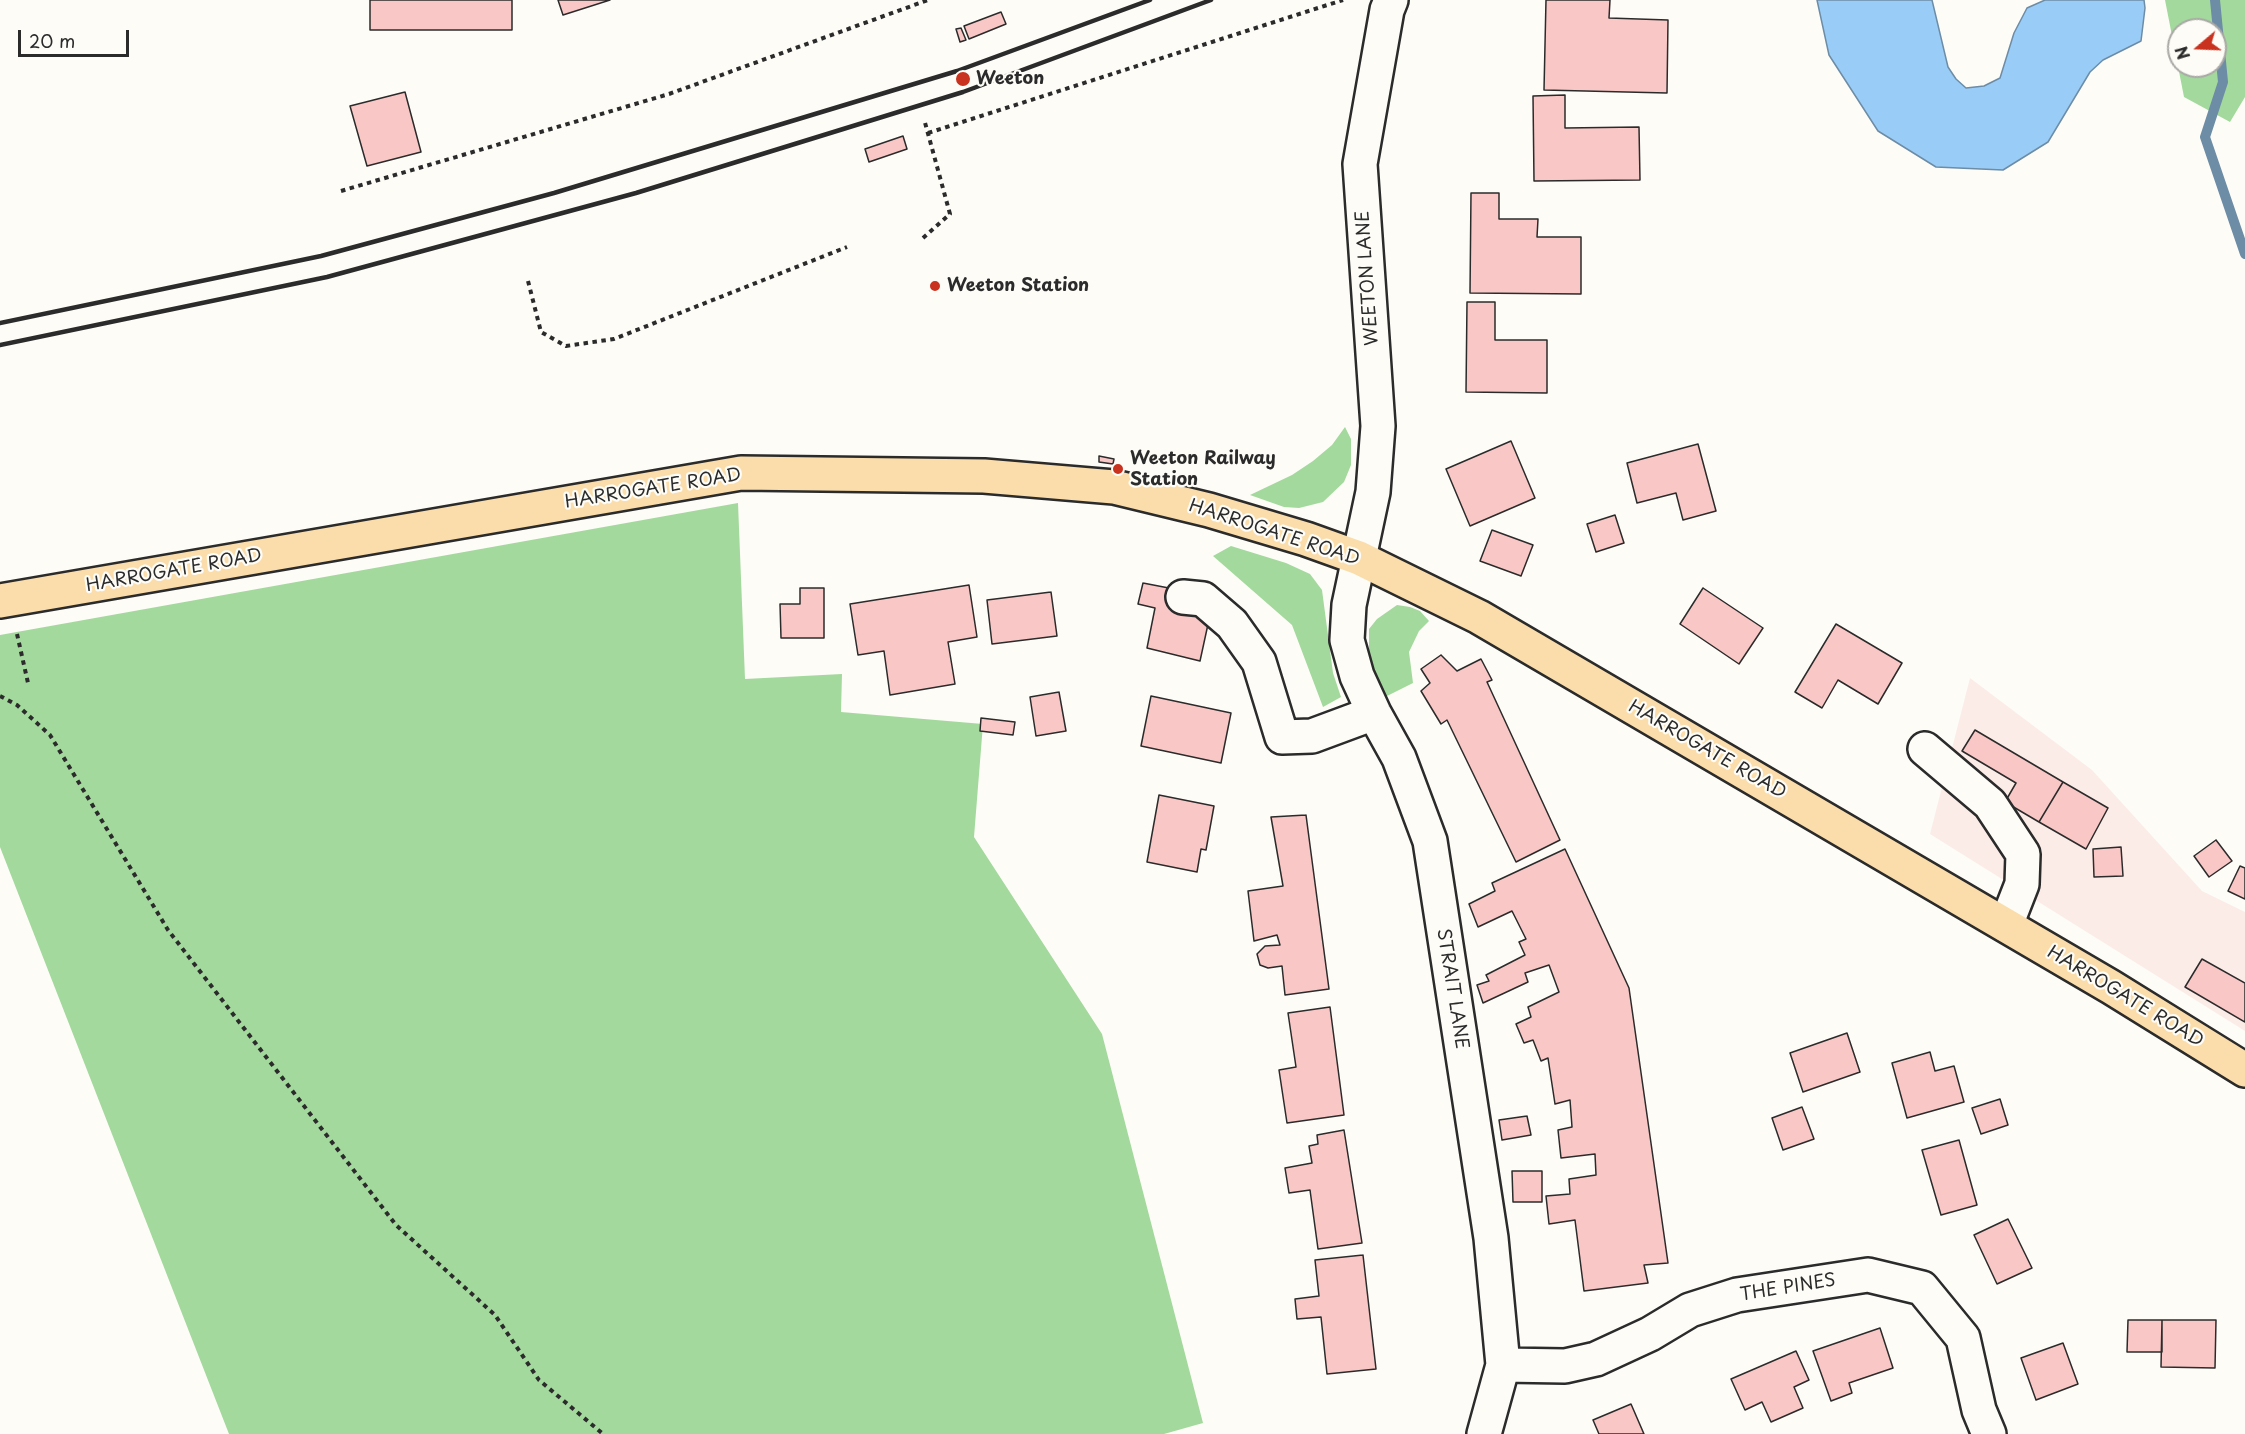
<!DOCTYPE html>
<style>
body{margin:0}
#map{position:relative;width:2245px;height:1434px;overflow:hidden;background:#fdfcf7;font-family:"Playpen Sans",sans-serif}
canvas{display:block}
.north{position:absolute;left:2167px;top:18px;width:60px;height:60px;box-sizing:border-box;background:#fdfcf7;border:2px solid #a9a8a5;border-radius:50%;rotate:251deg;font-size:16px;font-weight:700;line-height:24px;text-align:center;color:#2b2b2b}
.north::after{content:'';display:block;margin:auto;width:21px;height:27px;background:#c8321e;clip-path:polygon(50% 0,100% 100%,50% 72%,0 100%)}
.scale{position:absolute;left:18px;top:30px;width:111px;height:27px;box-sizing:border-box;border:3px solid #2b2b2b;border-top:0;padding-left:8px;font-size:18px;line-height:21px;white-space:nowrap;color:#2b2b2b;-webkit-text-stroke:4px #fdfcf7;paint-order:stroke}
</style>
<div id="map">
<canvas width="2245" height="1434"></canvas>
<div class="north">N</div>
<div class="scale">20 m</div>
</div>
<script>
const ctx = document.querySelector('canvas').getContext('2d');
ctx.lineJoin = 'round';
function paint(path, color) { ctx.fillStyle = color; ctx.fill(path, 'evenodd'); }
const toPath = rows => new Path2D(rows.map(r => 'M' + r).join(''));
function trace(path, color, width, dash) { ctx.strokeStyle = color; ctx.lineWidth = width; ctx.lineCap = dash ? 'butt' : 'round'; ctx.setLineDash(dash || []); ctx.stroke(path); }
function write(font, color, halo, rows, align = 'center') {
  ctx.font = font + ' "Playpen Sans",sans-serif'; ctx.lineWidth = 4.5; ctx.setLineDash([]); ctx.textBaseline = 'middle'; ctx.strokeStyle = halo; ctx.fillStyle = color; for (const [text, x, y, turn = 0] of rows) {
    ctx.save(); ctx.translate(x, y); ctx.rotate((+turn || 0) * Math.PI / 180); ctx.textAlign = isNaN(turn) ? turn : align; if (halo) ctx.strokeText(text, 0, 0); ctx.fillText(text, 0, 0); ctx.restore();
  }
}
const built = toPath([
 [1970,678,2092,770,2202,891,2245,912,2245,1031,1930,834]
]);
const green = toPath([
 [2165,0,2245,0,2245,97,2230,122,2184,97],
 [2179,30,2215,30,2215,66,2179,66],
 [1345,427,1351,439,1351,465,1344,482,1323,502,1299,508,1284,507,1250,495,1292,475,1313,461,1332,445],
 [738,503,745,679,842,674,841,712,983,724,974,837,1102,1034,1203,1423,1164,1434,229,1434,0,847,0,635],
 [1231,546,1286,563,1310,574,1322,590,1333,673,1341,697,1323,707,1292,625,1213,556],
 [1397,605,1410,607,1420,611,1429,621,1419,631,1409,652,1413,683,1381,699,1369,652,1369,629,1377,619]
]);
const water = toPath([
 [1817,0,1932,0,1948,67,1956,79,1966,88,1984,86,2000,78,2014,33,2027,8,2045,0,2144,0,2145,8,2141,41,2103,60,2090,72,2048,142,2003,170,1936,167,1878,131,1829,55,1817,0]
]);
const stream = toPath([
 [2215,0,2223,82,2205,137,2245,254]
]);
const building = toPath([
 [370,0,512,0,512,30,370,30,370,0],
 [558,0,610,0,563,15,558,0],
 [1546,0,1610,0,1609,18,1668,20,1667,93,1544,90,1546,0],
 [1001,12,1006,24,969,39,964,26,1001,12],
 [961,28,966,40,960,42,956,29,961,28],
 [405,92,421,152,367,166,350,106,405,92],
 [1565,95,1565,128,1639,127,1640,180,1534,181,1533,96,1565,95],
 [903,136,907,149,869,162,865,149,903,136],
 [1471,193,1499,193,1499,219,1538,219,1537,237,1581,237,1581,294,1470,293,1471,193],
 [1467,302,1495,302,1495,340,1547,340,1547,393,1466,392,1467,302],
 [1511,441,1535,498,1470,526,1446,469,1511,441],
 [1698,444,1716,511,1683,520,1676,493,1637,503,1627,463,1698,444],
 [1099,456,1114,459,1113,464,1099,462,1099,456],
 [1615,515,1624,543,1596,552,1587,524,1615,515],
 [1492,530,1533,545,1521,576,1480,561,1492,530],
 [1143,583,1174,589,1210,615,1200,661,1147,648,1155,608,1138,604,1143,583],
 [969,585,977,637,948,642,955,684,890,695,884,651,858,655,850,604,969,585],
 [800,588,824,588,824,638,781,638,780,604,800,604,800,588],
 [1703,588,1763,628,1739,664,1680,624,1703,588],
 [1051,592,1057,636,992,644,987,600,1051,592],
 [1836,624,1902,663,1878,704,1838,680,1822,708,1795,692,1836,624],
 [1441,655,1457,671,1481,659,1492,680,1487,682,1560,840,1516,862,1447,720,1441,724,1421,691,1430,683,1421,669,1441,655],
 [1059,692,1066,731,1036,736,1030,697,1059,692],
 [1151,696,1231,713,1221,763,1141,746,1151,696],
 [981,718,1015,722,1013,735,980,731,981,718],
 [1975,730,2063,782,2039,822,2005,802,2016,783,1962,751,1975,730],
 [2063,782,2108,808,2086,849,2039,822,2063,782],
 [1159,795,1214,806,1206,850,1201,849,1197,872,1147,862,1159,795],
 [1306,815,1329,989,1285,995,1282,966,1268,968,1260,965,1257,954,1265,946,1280,945,1277,935,1254,941,1248,891,1283,886,1271,817,1306,815],
 [2216,840,2232,861,2209,877,2194,856,2216,840],
 [2121,847,2123,876,2094,877,2093,849,2121,847],
 [1565,849,1629,988,1668,1263,1644,1265,1648,1283,1584,1291,1575,1220,1549,1224,1546,1196,1570,1194,1569,1179,1596,1175,1595,1154,1561,1158,1558,1130,1572,1127,1570,1100,1555,1104,1548,1058,1541,1061,1533,1040,1524,1043,1516,1024,1531,1017,1528,1007,1559,992,1549,965,1525,973,1528,982,1483,1003,1477,985,1489,981,1486,975,1525,955,1519,942,1526,939,1512,911,1478,927,1469,904,1495,891,1492,883,1565,849],
 [2240,866,2245,868,2245,899,2228,891,2240,866],
 [2202,959,2245,983,2245,1022,2185,987,2202,959],
 [1330,1007,1344,1115,1287,1123,1279,1070,1296,1067,1288,1013,1330,1007],
 [1847,1033,1860,1072,1803,1092,1790,1053,1847,1033],
 [1930,1052,1935,1071,1954,1066,1964,1102,1907,1118,1892,1063,1930,1052],
 [2000,1099,2008,1125,1981,1134,1972,1108,2000,1099],
 [1802,1107,1814,1139,1783,1150,1772,1118,1802,1107],
 [1527,1116,1531,1135,1502,1140,1499,1120,1527,1116],
 [1344,1130,1362,1243,1318,1249,1310,1190,1289,1193,1285,1168,1312,1163,1309,1146,1318,1144,1317,1135,1344,1130],
 [1959,1140,1977,1205,1941,1215,1922,1150,1959,1140],
 [1512,1171,1542,1171,1542,1202,1513,1202,1512,1171],
 [2008,1219,2032,1268,1997,1284,1974,1235,2008,1219],
 [1363,1255,1376,1369,1327,1374,1321,1317,1297,1319,1295,1299,1319,1296,1315,1260,1363,1255],
 [2128,1320,2162,1320,2162,1352,2127,1352,2128,1320],
 [2162,1320,2216,1320,2215,1368,2161,1367,2162,1320],
 [1880,1328,1893,1368,1849,1383,1852,1393,1831,1401,1813,1351,1880,1328],
 [2063,1343,2078,1384,2036,1400,2021,1358,2063,1343],
 [1796,1351,1809,1380,1794,1387,1803,1408,1771,1422,1762,1402,1745,1410,1731,1379,1796,1351],
 [1631,1404,1644,1434,1599,1434,1593,1420,1631,1404]
]);
const path = toPath([
 [928,133,1343,0],
 [341,191,669,94,928,0],
 [923,238,950,214,924,119],
 [528,281,541,332,566,346,614,339,847,247],
 [17,634,28,683],
 [0,696,17,705,50,735,168,930,396,1225,495,1315,539,1380,603,1434]
]);
const minor = toPath([
 [1391,0,1387,10,1360,164,1378,426,1373,492,1349,605,1347,640,1357,676,1374,713,1399,758,1430,841,1491,1238,1503,1365,1484,1434],
 [1183,597,1203,599,1232,624,1259,662,1282,737,1312,736,1374,713],
 [1925,749,1990,804,2023,854,2022,884,2006,925],
 [1503,1365,1565,1366,1596,1359,1650,1334,1690,1310,1737,1295,1868,1275,1922,1288,1963,1338,1979,1410,1989,1434]
]);
const highway = toPath([
 [0,601,741,473,984,476,1114,487,1209,510,1306,539,1359,558,1479,617,2111,987,2245,1070]
]);
const rail = toPath([
 [0,323,321,256,554,193,957,71,1150,0],
 [0,345,327,277,636,193,963,92,1211,0]
]);
const markers = [
 [963,79,8,"#c8321e"],
 [935,286,6,"#c8321e"],
 [1118,469,6,"#c8321e"]
];
const poiNames = [
 ["Weeton",976,79],
 ["Weeton Station",947,286],
 ["Weeton Railway",1130,459],
 ["Station",1130,480]
];
const streetNames = [
 ["WEETON LANE",1368,278,-94],
 ["HARROGATE ROAD",653,489,-9],
 ["HARROGATE ROAD",1274,533,18],
 ["HARROGATE ROAD",174,571,-10],
 ["HARROGATE ROAD",1707,750,30],
 ["STRAIT LANE",1452,989,81],
 ["HARROGATE ROAD",2125,997,31],
 ["THE PINES",1788,1288,-9]
];
paint(built, '#fcece8');
paint(green, '#a3d99d');
paint(water, '#99cdf7');
trace(water, '#6d8ca5', 1.5);
trace(stream, '#6d8ca5', 10);
paint(building, '#f9c8c6');
trace(building, '#2b2b2b', 1.5);
trace(minor, '#2b2b2b', 38);
trace(highway, '#2b2b2b', 38);
trace(path, '#2b2b2b', 4, [4.5, 4.5]);
trace(minor, '#fdfcf7', 33);
trace(highway, '#fbddab', 33);
trace(rail, '#2b2b2b', 4.5);
for (const [x, y, r, color] of markers) { const dot = new Path2D(); dot.arc(x, y, r, 0, 2 * Math.PI); ctx.fillStyle = color; ctx.fill(dot); trace(dot, '#fdfcf7', 2); }
write('bold 18px', '#2b2b2b', '#fdfcf7', poiNames, 'left');
write('18px', '#2b2b2b', '#fdfcf7', streetNames);
</script>
